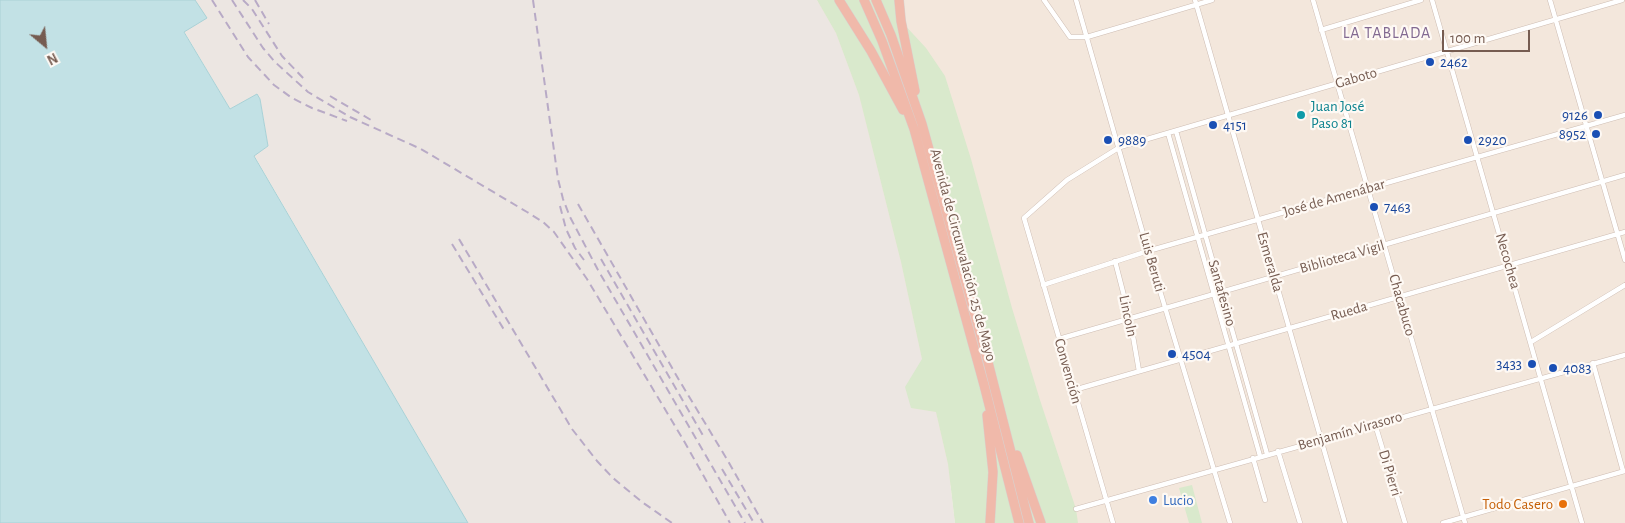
<!DOCTYPE html>
<meta charset="utf-8">
<style>
body{margin:0}
#map{position:relative;width:1625px;height:523px;overflow:hidden;background:#fcf5ed;font-family:"Alegreya Sans",sans-serif}
canvas{display:block}
.north{position:absolute;left:20px;top:20px;width:50px;height:50px;-webkit-text-stroke:4px #fef9f4;paint-order:stroke;rotate:152deg;font-size:14px;font-weight:700;line-height:20px;text-align:center;color:#765c51}
.north::after{content:'';display:block;margin:auto;width:18px;height:22px;background:#765c51;clip-path:polygon(50% 0,100% 100%,50% 72%,0 100%)}
.scale{position:absolute;left:1442px;top:30px;width:88px;height:22px;box-sizing:border-box;border:2px solid #765c51;border-top:0;padding-left:6px;font-size:15px;line-height:18px;white-space:nowrap;color:#765c51;-webkit-text-stroke:4px #fef9f4;paint-order:stroke}
</style>
<div id="map">
<canvas width="1625" height="523"></canvas>
<div class="north">N</div>
<div class="scale">100 m</div>
</div>
<script>
const ctx = document.querySelector('canvas').getContext('2d');
ctx.lineJoin = 'round';
function paint(path, color) { ctx.fillStyle = color; ctx.fill(path, 'evenodd'); }
const toPath = rows => new Path2D(rows.map(r => 'M' + r).join(''));
function trace(path, color, width, dash) { ctx.strokeStyle = color; ctx.lineWidth = width; ctx.lineCap = dash ? 'butt' : 'round'; ctx.setLineDash(dash || []); ctx.stroke(path); }
function write(font, color, halo, rows, align = 'center') {
  ctx.font = font + ' "Alegreya Sans",sans-serif'; ctx.lineWidth = 4.5; ctx.setLineDash([]); ctx.textBaseline = 'middle'; ctx.strokeStyle = halo; ctx.fillStyle = color; for (const [text, x, y, turn = 0] of rows) {
    ctx.save(); ctx.translate(x, y); ctx.rotate((+turn || 0) * Math.PI / 180); ctx.textAlign = isNaN(turn) ? turn : align; if (halo) ctx.strokeText(text, 0, 0); ctx.fillText(text, 0, 0); ctx.restore();
  }
}
const residential = toPath([
 [817,0,1625,0,1625,523,955,523,951,486,911,408,905,387]
]);
const industrial = toPath([
 [195,0,817,0,836,33,859,95,901,262,922,359,911,408,936,412,948,464,955,523,468,523,254,155,268,146,260,99,257,95,230,109,184,31,206,18]
]);
const green = toPath([
 [817,0,899,0,901,21,926,48,945,76,971,159,1012,308,1040,400,1076,509,1078,523,955,523,948,464,936,412,911,408,905,387,922,359,901,262,859,95,836,33],
 [1192,485,1202,523,1189,523,1179,488]
]);
const water = toPath([
 [0,0,195,0,207,18,184,32,230,109,257,94,260,99,268,146,254,156,468,523,0,523,0,0]
]);
const street = toPath([
 [1044,0,1070,37,1087,37,1212,0],
 [1076,0,1148,251,1230,523],
 [1195,0,1345,523],
 [1313,0,1465,523],
 [1432,0,1582,523],
 [1550,0,1625,260],
 [1321,30,1421,0],
 [1176,131,1267,454],
 [1168,133,1260,456],
 [1115,261,1130,319,1139,371],
 [1043,285,1148,251,1625,115],
 [1059,339,1625,175],
 [1531,342,1625,285],
 [1593,363,1623,471],
 [1074,390,1625,232],
 [1375,424,1405,523],
 [1278,451,1300,523],
 [1253,458,1265,500],
 [1076,509,1625,355],
 [1113,523,1024,218,1067,180,1120,147,1622,0],
 [1443,523,1625,471]
]);
const highway = toPath([
 [839,0,871,51,903,110],
 [864,0,882,41,914,129,984,385,1019,523],
 [876,0,891,35,922,124,988,362,1029,523],
 [899,0,901,21,915,91],
 [987,415,993,472,990,523],
 [1017,455,1041,523]
]);
const rail = toPath([
 [212,0,248,57,274,85,292,98,312,108,347,121],
 [232,0,263,48,275,62,308,92,350,117,421,149,527,212,543,222,554,232,587,279,684,441,730,523],
 [243,0,252,9,282,56,305,80],
 [255,0,269,24],
 [533,0,558,179,563,199,570,217,598,270,745,523],
 [330,96,371,120],
 [578,204,679,380,728,461,763,523],
 [560,206,566,229,575,248,584,260],
 [459,239,572,429,597,461,613,478,642,502,672,523],
 [452,244,506,333],
 [601,259,705,439],
 [722,469,754,523]
]);
const markers = [
 [1430,62,5,"#1a4fb4"],
 [1301,115,5,"#0f9aa8"],
 [1598,115,5,"#1a4fb4"],
 [1213,125,5,"#1a4fb4"],
 [1596,134,5,"#1a4fb4"],
 [1108,140,5,"#1a4fb4"],
 [1468,140,5,"#1a4fb4"],
 [1374,207,5,"#1a4fb4"],
 [1172,354,5,"#1a4fb4"],
 [1532,364,5,"#1a4fb4"],
 [1553,368,5,"#1a4fb4"],
 [1153,500,5,"#3f7fe0"],
 [1563,504,5,"#e8710a"]
];
const transitNames = [
 ["2462",1440,62],
 ["9126",1588,115,"right"],
 ["4151",1223,125],
 ["8952",1586,134,"right"],
 ["9889",1118,140],
 ["2920",1478,140],
 ["7463",1384,207],
 ["4504",1182,354],
 ["3433",1522,364,"right"],
 ["4083",1563,368]
];
const streetNames = [
 ["Gaboto",1356,78,-16],
 ["José de Amenábar",1334,198,-16],
 ["Avenida de Circunvalación 25 de Mayo",963,255,75],
 ["Biblioteca Vigil",1342,257,-16],
 ["Necochea",1508,261,74],
 ["Luis Beruti",1152,262,74],
 ["Esmeralda",1270,262,74],
 ["Santafesino",1222,293,74],
 ["Chacabuco",1402,305,74],
 ["Rueda",1349,311,-16],
 ["Lincoln",1128,316,78],
 ["Convención",1068,371,74],
 ["Benjamín Virasoro",1350,431,-16],
 ["Di Pierri",1390,473,73]
];
const cultureNames = [
 ["Juan José",1311,106],
 ["Paso 81",1311,123]
];
const shopNames = [
 ["Lucio",1163,500]
];
const foodNames = [
 ["Todo Casero",1553,504]
];
const neighbourhoodNames = [
 ["LA TABLADA",1387,33]
];
paint(residential, '#f3e7dc');
paint(industrial, '#ece6e2');
paint(green, '#d9e9cc');
paint(water, '#c2e1e5');
trace(water, '#a9d1d6', 1);
trace(street, '#cebdb3', 5.5);
trace(highway, '#d9d1ce', 10);
trace(street, '#fff', 4.5);
trace(highway, '#f0b9aa', 9);
trace(rail, '#b8aac6', 2, [8, 5]);
for (const [x, y, r, color] of markers) { const dot = new Path2D(); dot.arc(x, y, r, 0, 2 * Math.PI); ctx.fillStyle = color; ctx.fill(dot); trace(dot, '#fef9f4', 2); }
write('15px', '#164399', '#fef9f4', transitNames, 'left');
write('15px', '#765c51', '#fef9f4', streetNames);
write('15px', '#0d838f', '#fef9f4', cultureNames, 'left');
write('15px', '#366cbe', '#fef9f4', shopNames, 'left');
write('15px', '#c56008', '#fef9f4', foodNames, 'right');
ctx.letterSpacing = '1px';
write('16px', '#826991', '#fef9f4', neighbourhoodNames);
ctx.letterSpacing = '0px';
</script>
